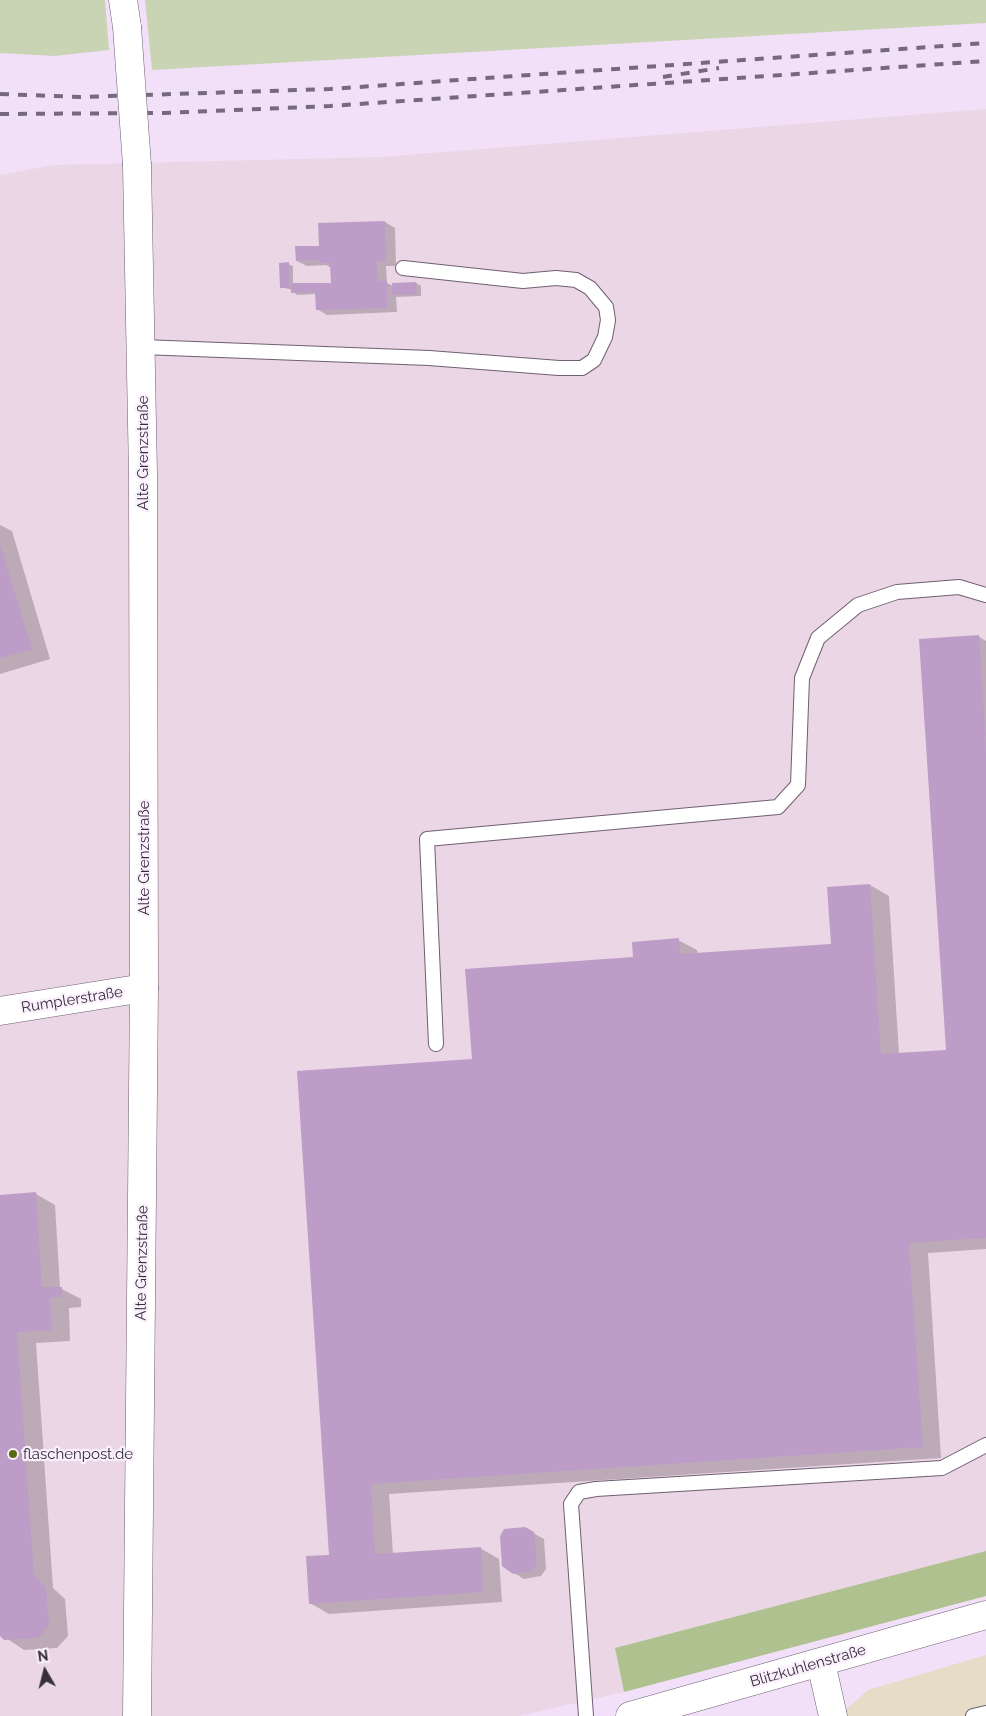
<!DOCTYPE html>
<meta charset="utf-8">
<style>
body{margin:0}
#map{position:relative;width:986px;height:1716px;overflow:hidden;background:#f2e0f8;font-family:Raleway,sans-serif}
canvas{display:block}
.north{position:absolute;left:20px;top:1646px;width:50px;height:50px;-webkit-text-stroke:4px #fbf0fe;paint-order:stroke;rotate:352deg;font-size:14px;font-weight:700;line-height:20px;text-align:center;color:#352f38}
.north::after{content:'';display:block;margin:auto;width:18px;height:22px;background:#352f38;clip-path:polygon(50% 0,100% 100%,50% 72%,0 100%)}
</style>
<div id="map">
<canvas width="986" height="1716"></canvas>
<div class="north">N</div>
</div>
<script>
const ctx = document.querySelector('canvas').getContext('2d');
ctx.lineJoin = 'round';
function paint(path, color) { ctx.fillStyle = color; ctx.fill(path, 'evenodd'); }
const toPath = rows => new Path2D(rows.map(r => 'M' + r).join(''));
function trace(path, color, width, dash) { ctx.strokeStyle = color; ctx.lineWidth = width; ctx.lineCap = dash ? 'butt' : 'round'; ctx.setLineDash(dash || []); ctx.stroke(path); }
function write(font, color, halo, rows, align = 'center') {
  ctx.font = font + ' Raleway,sans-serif'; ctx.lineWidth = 4.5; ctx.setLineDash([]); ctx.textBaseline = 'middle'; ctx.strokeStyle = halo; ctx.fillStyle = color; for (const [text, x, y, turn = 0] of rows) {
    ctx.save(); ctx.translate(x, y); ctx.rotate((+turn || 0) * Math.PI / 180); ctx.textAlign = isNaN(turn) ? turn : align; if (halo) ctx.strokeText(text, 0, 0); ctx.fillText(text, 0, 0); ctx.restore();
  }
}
const commercial = toPath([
 [986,1655,986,1716,839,1716,868,1690]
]);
const industrial = toPath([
 [986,109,986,1551,615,1648,624,1692,519,1716,0,1716,0,175,54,165,381,157]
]);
const green = toPath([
 [0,0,105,0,109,50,54,56,0,53],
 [145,0,986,0,986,23,152,70]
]);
const forest = toPath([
 [986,1551,986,1596,624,1692,615,1648]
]);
const shadow = toPath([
 [385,222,395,228,396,266,386,266,387,283,393,286,416,283,421,286,421,296,396,297,397,312,327,315,317,309,316,294,297,295,292,290,281,287,288,264,293,266,293,284,332,284,331,268,326,265,307,266,297,261,320,247],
 [0,525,12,531,50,659,0,674],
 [978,636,986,641,986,1249,928,1253,941,1458,389,1494,393,1554,480,1548,499,1559,502,1602,329,1614,310,1603,330,1556,473,1060,634,958,678,940,697,950,698,954,832,945,870,885,889,896,899,1054,948,1051],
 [36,1194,55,1205,60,1288,81,1299,81,1307,69,1308,70,1341,36,1343,53,1588,65,1599,68,1636,57,1648,24,1650,0,1634,0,1196],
 [524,1528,544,1539,546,1569,541,1576,524,1579,514,1573]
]);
const building = toPath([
 [385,221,386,261,377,261,378,281,387,281,387,308,316,310,315,292,291,293,291,283,331,283,330,263,320,263,319,260,296,261,295,246,319,246,318,223],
 [289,262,290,288,280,288,279,263],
 [416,282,417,294,392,295,392,283],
 [0,544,32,649,0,658],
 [979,635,986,745,986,1238,909,1243,923,1447,371,1484,375,1554,481,1547,483,1592,309,1604,306,1556,329,1555,297,1071,472,1059,465,969,633,957,632,942,679,938,680,954,831,944,827,887,870,884,881,1054,946,1050,919,639],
 [36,1192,42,1287,62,1287,62,1297,50,1298,52,1330,17,1332,34,1576,46,1587,49,1625,38,1638,4,1640,0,1636,0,1195],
 [525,1527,534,1532,537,1564,531,1571,513,1574,502,1566,500,1536,504,1529]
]);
const service = toPath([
 [142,347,429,358,559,368,582,368,594,360,605,337,608,320,606,307,590,288,576,280,556,278,523,281,403,268],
 [436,1044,427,839,778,807,798,785,802,678,818,638,858,605,897,592,959,587,986,595],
 [586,1716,571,1504,579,1492,596,1489,942,1468,986,1445],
 [973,1716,986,1713]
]);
const minor = toPath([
 [0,1011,144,988],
 [821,1663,833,1716]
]);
const tertiary = toPath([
 [123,0,127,27],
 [137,165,143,475,144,988,137,1716]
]);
const secondary = toPath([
 [630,1716,986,1615]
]);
const rail = toPath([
 [663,77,719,68],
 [0,94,80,97,330,89,986,43],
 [0,114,163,113,330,106,986,61]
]);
const tertiaryBridge = toPath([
 [127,27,137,165]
]);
const markers = [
 [13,1454,5,"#586914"]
];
const streetNames = [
 ["Alte Grenzstraße",143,453,-90],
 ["Alte Grenzstraße",144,858,-90],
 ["Rumplerstraße",72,1000,-9],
 ["Alte Grenzstraße",142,1263,-89],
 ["Blitzkuhlenstraße",808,1666,-16]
];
const poiNames = [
 ["flaschenpost.de",23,1454]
];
paint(commercial, '#e6dcc7');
paint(industrial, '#ebd6e5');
paint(green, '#c9d4b5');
paint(forest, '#afc18f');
paint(shadow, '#0003');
paint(building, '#bd9dc8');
trace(service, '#6e5f73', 16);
trace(minor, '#6e5f73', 29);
trace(tertiary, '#6e5f73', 29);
trace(secondary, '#6e5f73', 29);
trace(service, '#fff', 14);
trace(minor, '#fff', 28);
trace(tertiary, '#fff', 28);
trace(secondary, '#fff', 28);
trace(rail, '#746a79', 4, [9, 9]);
trace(tertiaryBridge, '#6e5f73', 29, []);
trace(tertiaryBridge, '#fff', 28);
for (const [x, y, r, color] of markers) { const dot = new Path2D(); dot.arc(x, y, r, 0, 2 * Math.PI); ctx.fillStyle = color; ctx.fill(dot); trace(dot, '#fbf0fe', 2); }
write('15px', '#352f38', '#fbf0fe', streetNames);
write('15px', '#352f38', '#fbf0fe', poiNames, 'left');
</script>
